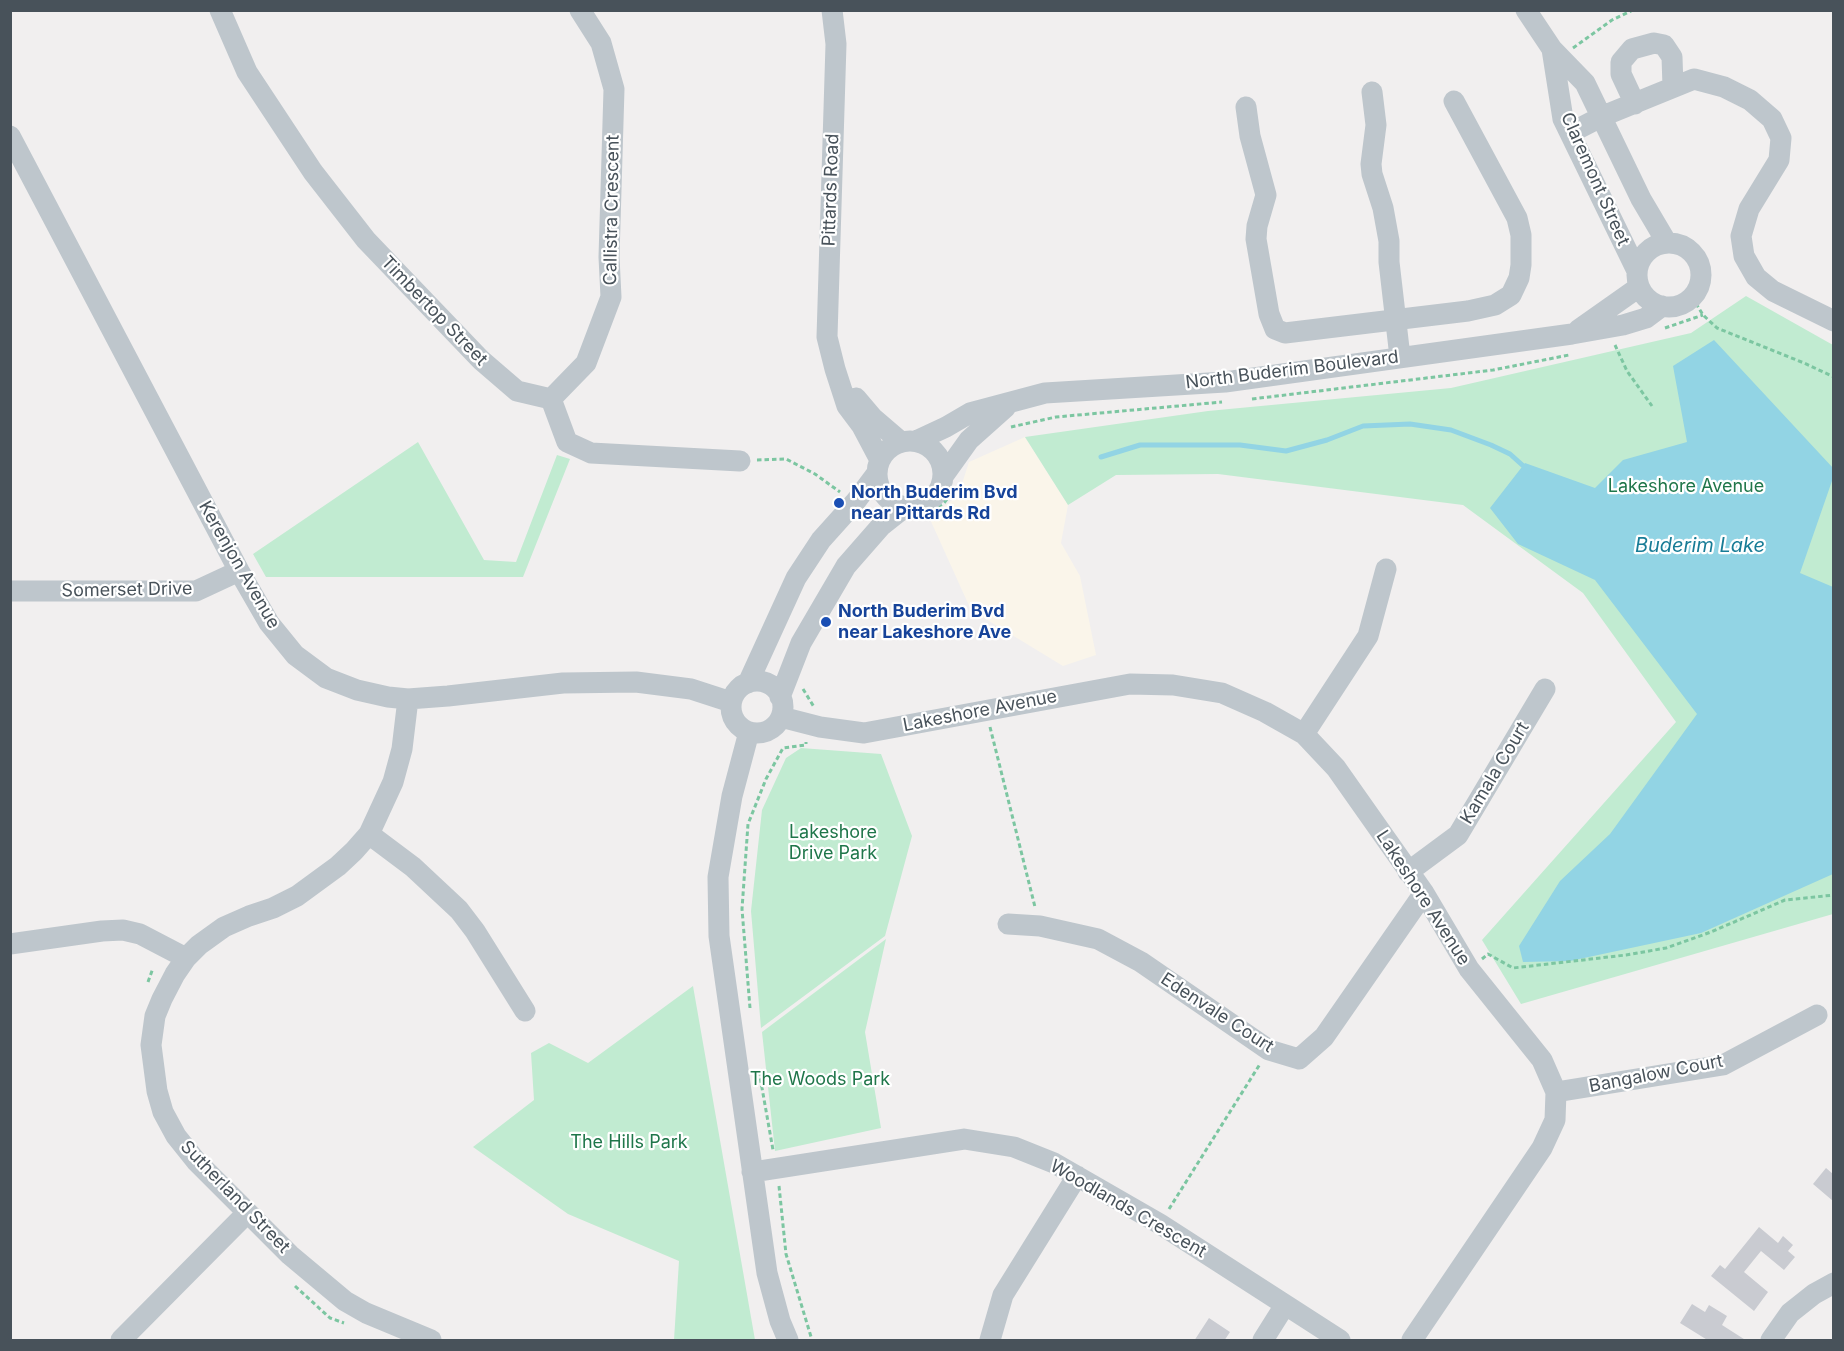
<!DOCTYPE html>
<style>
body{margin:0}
#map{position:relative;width:1844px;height:1351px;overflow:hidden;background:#f1efef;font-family:Inter,sans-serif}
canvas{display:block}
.frame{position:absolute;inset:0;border:12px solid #48525a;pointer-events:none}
</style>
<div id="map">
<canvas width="1844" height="1351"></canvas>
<div class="frame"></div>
</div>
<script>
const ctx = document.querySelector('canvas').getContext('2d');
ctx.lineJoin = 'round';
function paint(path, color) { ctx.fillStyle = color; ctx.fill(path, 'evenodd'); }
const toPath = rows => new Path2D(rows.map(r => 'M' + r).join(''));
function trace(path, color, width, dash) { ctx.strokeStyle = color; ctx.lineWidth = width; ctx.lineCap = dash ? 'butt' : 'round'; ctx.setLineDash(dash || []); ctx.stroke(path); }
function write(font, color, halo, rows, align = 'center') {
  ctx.font = font + ' Inter,sans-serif'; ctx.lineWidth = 4.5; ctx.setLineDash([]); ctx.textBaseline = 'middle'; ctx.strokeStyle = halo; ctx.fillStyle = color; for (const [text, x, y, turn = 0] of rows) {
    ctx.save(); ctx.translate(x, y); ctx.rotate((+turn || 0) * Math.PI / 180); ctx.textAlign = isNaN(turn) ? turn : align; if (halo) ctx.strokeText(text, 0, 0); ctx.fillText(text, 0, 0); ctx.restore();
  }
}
const commercial = toPath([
 [1025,437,1068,505,1061,543,1080,576,1096,655,1063,666,971,610,929,517,958,496,969,462]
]);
const green = toPath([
 [1746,296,1833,345,1833,914,1521,1004,1482,940,1676,722,1583,593,1463,505,1218,474,1116,475,1068,505,1025,437,1208,411,1451,388,1691,333],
 [418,442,484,560,516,562,557,455,570,459,523,577,266,577,253,554],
 [801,748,881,754,912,836,885,936,761,1028,751,911,762,810,786,758],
 [886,939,865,1032,881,1128,775,1151,762,1032],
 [693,986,755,1340,674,1340,679,1261,568,1214,473,1147,534,1100,531,1053,549,1043,588,1063]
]);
const water = toPath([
 [1714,340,1833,468,1833,478,1800,573,1833,587,1833,874,1701,933,1570,961,1523,962,1519,946,1560,881,1610,834,1697,714,1595,580,1518,544,1490,508,1525,463,1595,488,1623,460,1687,442,1673,366]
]);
const stream = toPath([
 [1101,457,1140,445,1240,445,1286,451,1327,440,1363,426,1410,424,1451,430,1491,445,1510,454,1529,471]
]);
const building = toPath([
 [1826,1168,1833,1174,1833,1201,1813,1184],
 [1759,1227,1778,1243,1783,1236,1793,1245,1788,1251,1795,1257,1784,1270,1761,1251,1744,1272,1768,1292,1754,1311,1711,1276,1720,1265,1725,1269],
 [1692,1304,1705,1312,1709,1305,1727,1316,1722,1325,1747,1341,1709,1341,1680,1323],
 [1209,1318,1230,1332,1224,1341,1194,1341]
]);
const path = toPath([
 [1573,48,1612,20,1633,10],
 [1692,297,1703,315,1717,328,1804,363,1834,377],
 [1665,328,1703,315],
 [1615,345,1627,371,1652,406],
 [1252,399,1493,370,1569,355],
 [1011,427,1056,417,1222,402],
 [757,460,786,459,815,474,840,492],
 [919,519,944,503,953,491],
 [803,689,814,707],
 [990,727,1035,907],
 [1482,959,1488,954,1513,968,1626,955,1666,948,1711,932,1785,900,1834,895],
 [148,982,153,968],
 [750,1008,742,909,748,824,766,779,783,748,806,745,806,742],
 [759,1071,773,1150],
 [779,1186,786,1254,812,1340],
 [1169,1209,1260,1064],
 [295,1286,330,1318,344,1323]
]);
const minor = toPath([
 [220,10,247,72,313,172,366,240,481,360,517,391,551,399,567,442,591,453,740,461],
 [832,10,836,44,827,337,835,369,847,406,862,426,880,460],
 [1526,10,1552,49,1585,83,1641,199,1667,243],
 [1552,49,1563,119,1637,271],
 [1372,92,1376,125,1371,164,1372,174,1383,208,1389,241,1389,262,1400,357],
 [1635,104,1621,74,1621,62,1632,49,1654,43,1664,45,1672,57,1673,87],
 [1246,107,1250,136,1266,195,1257,226,1256,239,1269,314,1275,329,1285,333,1468,311,1495,305,1511,295,1519,278,1521,265,1521,235,1517,218,1454,101],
 [1570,133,1603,116,1694,79,1724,87,1750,100,1772,119,1781,138,1779,160,1749,209,1741,236,1744,256,1756,277,1773,291,1834,321],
 [10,136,239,571,269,623,295,655,326,678,357,690,388,697,408,699,448,696,563,683,636,682,691,689,731,702],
 '1637 275a32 32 0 1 1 64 0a32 32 0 1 1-64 0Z',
 [1578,330,1639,287],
 [856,398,873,418,901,442],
 [551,399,586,363,611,297,609,257,614,89,601,43,580,10],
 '877 474a33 33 0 1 1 66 0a33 33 0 1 1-66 0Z',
 [916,441,946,427,970,413,1045,393,1225,382,1572,334,1623,325,1646,318,1662,306],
 [944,475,969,440,1006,407],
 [10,591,196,591,239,571],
 '731 707a26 26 0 1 1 52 0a26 26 0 1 1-52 0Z',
 [748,683,796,578,821,540,856,501,877,473],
 [780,697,801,643,846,566,881,526,905,507],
 [408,699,402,749,393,782,369,834,354,851,338,866,297,896,273,908,249,916,224,927,199,945,186,958,175,974,162,999,155,1016,151,1045,157,1091,163,1112,176,1136,196,1161,290,1255,345,1301,366,1313,431,1340],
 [781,717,820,727,864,733,1130,684,1173,685,1222,693,1265,712,1304,734,1336,768,1424,893,1469,969,1542,1060,1556,1092,1555,1120,1542,1148,1412,1340],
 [749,732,732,796,718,877,719,936,767,1273,780,1321,788,1340],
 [1304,734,1368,636,1386,569],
 [369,834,413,867,459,910,475,931,525,1011],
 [1408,872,1458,835,1545,689],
 [1008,924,1040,926,1098,939,1141,962,1269,1050,1299,1059,1324,1037,1424,893],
 [10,944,102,931,123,930,140,934,186,958],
 [1556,1092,1723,1065,1817,1015],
 [752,1172,964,1139,1014,1147,1054,1163,1160,1224,1340,1340],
 [121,1340,247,1213],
 [990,1340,1003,1295,1077,1176],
 [1263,1340,1285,1305],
 [1771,1340,1790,1313,1814,1294,1834,1283]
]);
const markers = [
 [839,503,6,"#1a4fb4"],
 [826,622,6,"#1a4fb4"]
];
const streetNames = [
 ["Claremont Street",1595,179,66],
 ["Pittards Road",831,190,-88],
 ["Callistra Crescent",612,210,-89],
 ["Timbertop Street",434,311,46],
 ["North Buderim Boulevard",1292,370,-7],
 ["Kerenjon Avenue",239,565,60],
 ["Somerset Drive",127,590,-1],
 ["Lakeshore Avenue",980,711,-11],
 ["Kamala Court",1495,773,-59],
 ["Lakeshore Avenue",1423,898,57],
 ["Edenvale Court",1217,1013,33],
 ["Bangalow Court",1656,1074,-11],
 ["Sutherland Street",235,1197,46],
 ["Woodlands Crescent",1128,1209,30]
];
const parkNames = [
 ["Lakeshore Avenue",1686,487],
 ["Lakeshore",833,833],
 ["Drive Park",833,854],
 ["The Woods Park",820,1080],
 ["The Hills Park",629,1143]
];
const transitNames = [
 ["North Buderim Bvd",851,493],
 ["near Pittards Rd",851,514],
 ["North Buderim Bvd",838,612],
 ["near Lakeshore Ave",838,633]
];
const waterNames = [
 ["Buderim Lake",1700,546]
];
paint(commercial, '#faf5ea');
paint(green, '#c1ebd1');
paint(water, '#92d4e4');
trace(stream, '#92d4e4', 5);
paint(building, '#c9cbd1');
trace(path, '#7cc6a1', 3, [4.5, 3]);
trace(minor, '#bec6cc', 21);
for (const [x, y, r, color] of markers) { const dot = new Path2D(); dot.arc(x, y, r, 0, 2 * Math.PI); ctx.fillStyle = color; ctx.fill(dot); trace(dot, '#fff', 2); }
write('18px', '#48525a', '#fff', streetNames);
write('18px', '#1f764a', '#fff', parkNames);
write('bold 18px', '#164399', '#fff', transitNames, 'left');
write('italic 20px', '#187c96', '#fff', waterNames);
</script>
